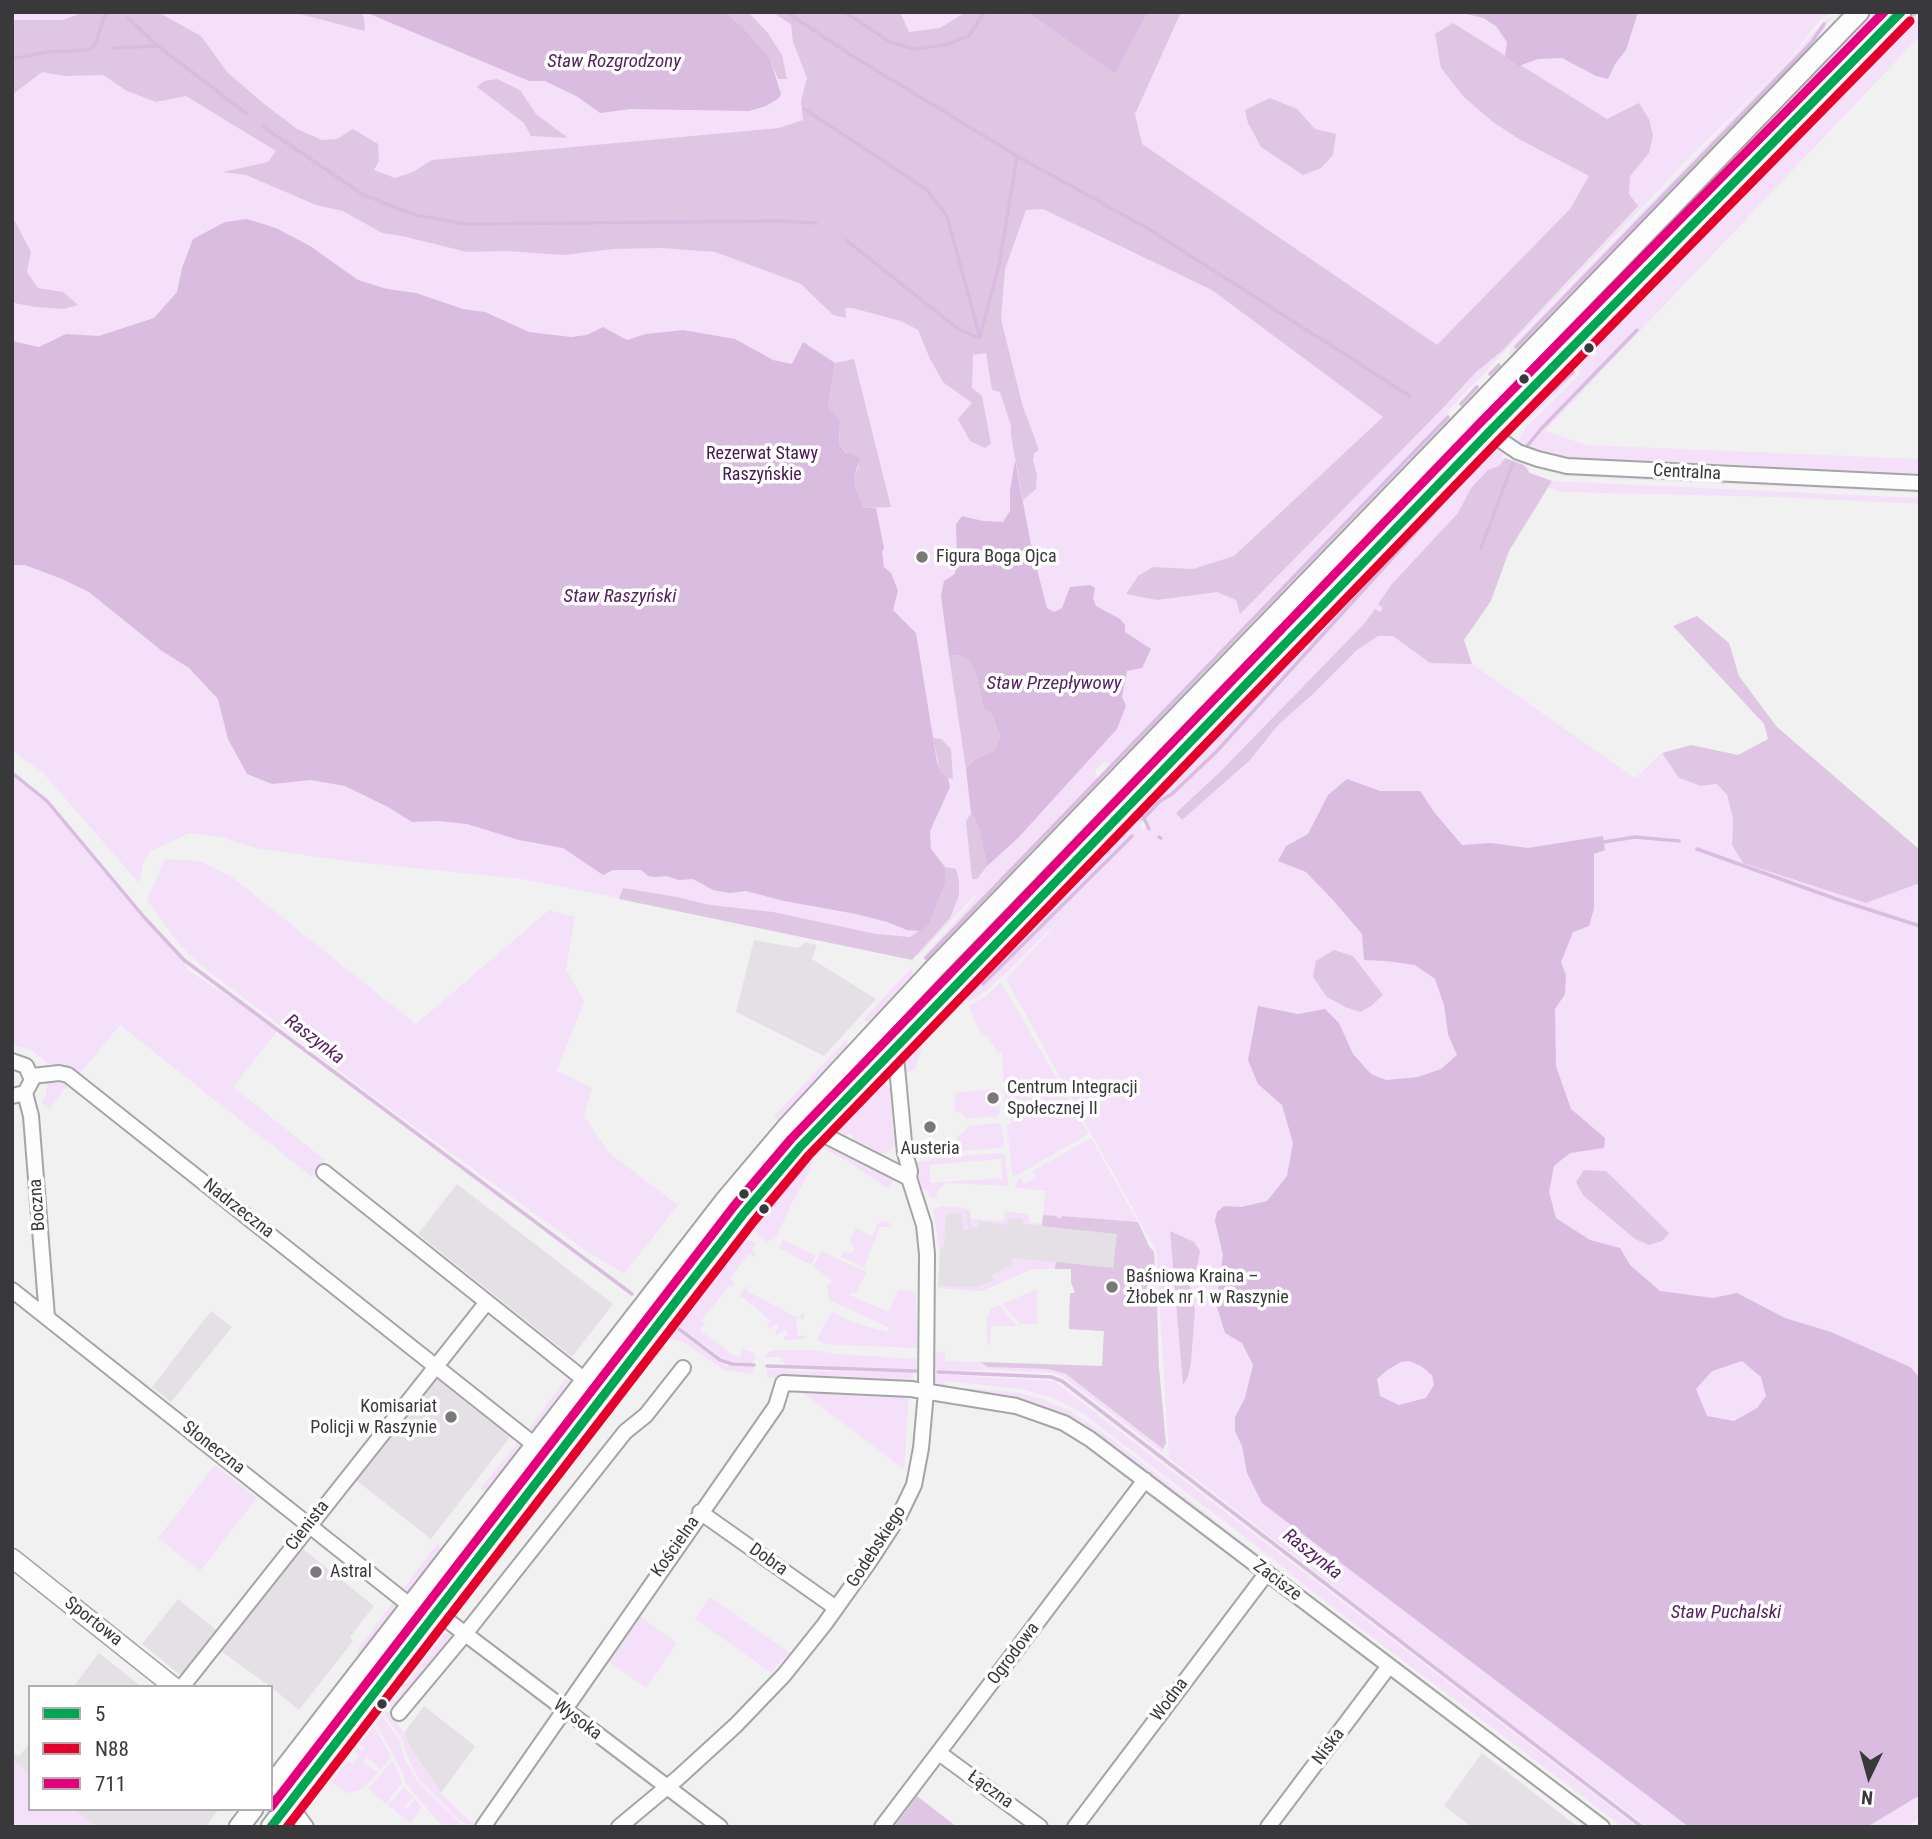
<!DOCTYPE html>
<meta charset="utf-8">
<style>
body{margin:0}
#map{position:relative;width:1932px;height:1839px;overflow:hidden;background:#f2f1f2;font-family:"Roboto Condensed",sans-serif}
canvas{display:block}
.frame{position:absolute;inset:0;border:14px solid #39383a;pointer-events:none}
.legend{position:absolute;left:28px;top:1685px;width:245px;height:126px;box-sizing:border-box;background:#fff;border:2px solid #b0afb0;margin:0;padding:9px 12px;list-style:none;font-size:21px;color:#39383a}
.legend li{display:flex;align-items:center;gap:14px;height:35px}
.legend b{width:35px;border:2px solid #b0afb0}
.north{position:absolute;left:1834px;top:1741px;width:70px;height:70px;-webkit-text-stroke:5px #fff;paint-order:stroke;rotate:185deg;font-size:19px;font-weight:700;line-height:28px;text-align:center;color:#39383a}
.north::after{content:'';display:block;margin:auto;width:24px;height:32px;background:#39383a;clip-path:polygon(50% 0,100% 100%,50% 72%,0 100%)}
</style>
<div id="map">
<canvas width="1932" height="1839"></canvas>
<div class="frame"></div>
<ul class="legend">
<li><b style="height:9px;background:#00a651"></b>5</li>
<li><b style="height:9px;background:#e4002b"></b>N88</li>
<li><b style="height:9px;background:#e5007d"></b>711</li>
</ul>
<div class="north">N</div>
</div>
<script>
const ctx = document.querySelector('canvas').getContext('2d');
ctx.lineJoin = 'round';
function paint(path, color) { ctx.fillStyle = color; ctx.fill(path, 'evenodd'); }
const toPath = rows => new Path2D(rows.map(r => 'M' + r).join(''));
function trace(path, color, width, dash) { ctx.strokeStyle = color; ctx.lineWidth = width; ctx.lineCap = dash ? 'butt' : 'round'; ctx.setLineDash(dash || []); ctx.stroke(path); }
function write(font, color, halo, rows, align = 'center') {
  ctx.font = font + ' "Roboto Condensed",sans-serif'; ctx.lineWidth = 7; ctx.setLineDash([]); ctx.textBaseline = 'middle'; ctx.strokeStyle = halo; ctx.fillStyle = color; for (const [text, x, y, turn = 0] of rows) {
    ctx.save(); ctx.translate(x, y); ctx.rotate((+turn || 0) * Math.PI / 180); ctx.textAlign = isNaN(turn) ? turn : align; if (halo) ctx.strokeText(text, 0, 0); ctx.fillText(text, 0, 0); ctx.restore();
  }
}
const built = toPath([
 [754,940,798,948,805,942,817,945,812,959,876,999,826,1054,824,1056,736,1012],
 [457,1184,613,1304,572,1357,418,1234],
 [942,1207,971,1210,971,1219,997,1221,1004,1221,1005,1212,1029,1214,1029,1223,1042,1224,1043,1215,1138,1222,1149,1246,1154,1252,1156,1284,1150,1287,1151,1290,1156,1290,1157,1299,1154,1301,1157,1305,1158,1346,1156,1349,1102,1366,1104,1331,1069,1329,1070,1293,1075,1293,1071,1282,1071,1269,1032,1269,981,1291,938,1288],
 [211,1311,232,1327,171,1402,152,1387],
 [433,1376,510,1437,431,1539,352,1477],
 [298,1545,374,1606,350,1637,353,1641,299,1710,271,1687,218,1649],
 [178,1599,219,1632,184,1678,142,1644],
 [99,1653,104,1657,142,1687,73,1687],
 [424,1706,475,1746,441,1793,411,1749,404,1733],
 [30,1743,30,1809,219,1809,206,1827,12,1827,12,1751,19,1756],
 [1482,1753,1515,1778,1578,1827,1472,1827,1444,1806]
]);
const green = toPath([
 [12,12,1831,12,1819,21,1784,66,1826,19,1834,16,1809,50,1512,356,1509,353,1512,346,1782,67,1694,153,1447,412,1451,419,1114,769,1105,761,1095,770,1099,785,928,962,922,958,974,900,976,894,918,956,521,879,346,861,255,848,220,837,189,833,151,851,144,861,139,883,43,773,12,750],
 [1872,12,1882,12,1509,398,1504,393],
 [1913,12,1920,13,1607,330,1622,310],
 [1919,17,1920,36,1545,431,1586,445,1920,459,1920,474,1912,473,1911,477,1566,460,1529,450,1517,443,1526,427,1579,375,1580,365,1591,354,1594,357,1598,353,1595,350],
 [1573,367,1576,374,1530,419,1523,411],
 [1461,438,1466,438,1462,445,832,1098,828,1099,961,954],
 [1491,451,1499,451,1504,453,1501,458,1530,468,1455,632,1468,664,1472,664,1635,778,1662,753,1679,778,1701,786,1717,784,1727,795,1733,818,1732,845,1876,899,1920,883,1920,1818,1905,1827,1648,1827,1499,1715,1169,1458,1156,1251,1006,979,1071,908,1018,962,987,990,969,1002,967,999,970,984,1132,815,1142,818,1141,828,1144,829,1147,825,1144,813,1149,798,1479,456],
 [1561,471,1920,489,1920,493,1560,476],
 [1552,481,1920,498,1920,504,1776,497,1560,492,1547,487],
 [12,773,47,801,144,917,184,960,186,969,279,1029,233,1087,325,1160,312,1177,120,1025,78,1076,68,1068,48,1063,30,1049,12,1045],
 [165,859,200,861,232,877,416,1024,549,910,575,917,566,969,584,1001,557,1071,592,1088,584,1116,608,1152,678,1205,624,1274,582,1248,371,1095,199,964,179,944,147,900],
 [912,967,913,975,870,1022,863,1020],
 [1001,982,1089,1134,1015,1176,1012,1174,1007,1126,1011,1122,1010,1115,1006,1112,1004,1092,1007,1085,1003,1081,1002,1053,998,1053,989,1039,979,1031,969,1006,986,996],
 [926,1033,915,1070,905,1072,903,1056],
 [846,1040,848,1046,781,1123,774,1116],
 [883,1081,890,1088,895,1144,888,1152,881,1154,852,1141,853,1136,849,1134,845,1136,836,1129,879,1083],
 [53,1082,68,1085,49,1109,41,1102,46,1095,47,1083],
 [994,1089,998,1093,1000,1112,997,1116,967,1119,962,1113,955,1112,955,1093],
 [998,1123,1002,1126,1004,1145,1001,1148,961,1151,958,1148,957,1136,963,1133,968,1126],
 [1091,1138,1138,1222,1062,1216,1062,1218,1056,1218,1056,1216,1043,1215,1045,1191,1015,1188,1018,1179,1020,1178,1024,1184,1035,1177,1032,1171],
 [784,1140,789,1145,744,1199,392,1653,389,1649],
 [825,1145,894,1180,889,1189,847,1161,821,1147,816,1155,815,1155,820,1146],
 [1001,1153,1005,1156,1009,1186,946,1183,938,1190,936,1197,930,1198,927,1189,922,1189,914,1162,929,1161,932,1158],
 [1001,1159,1002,1178,930,1183,930,1165],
 [813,1159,809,1173,805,1178,805,1181,797,1193,797,1196,794,1198,776,1238,767,1242,754,1230,765,1215,767,1216,770,1212,769,1210,773,1204,806,1160],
 [941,1206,965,1208,969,1230,963,1230,962,1213,946,1214,944,1247,939,1247,933,1209],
 [968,1210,971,1210,971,1219,997,1221,1004,1221,1005,1212,1029,1214,1029,1223,1042,1224,1042,1226,1024,1224,1022,1219,1011,1218,1008,1220,1007,1225,979,1221,978,1227,971,1227],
 [885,1221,892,1224,887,1227,880,1227,864,1268,841,1257,843,1252,850,1253,855,1250,850,1240,856,1228,872,1236,879,1222],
 [746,1239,757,1243,752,1250,757,1256,754,1257,749,1254,730,1278,735,1284,733,1287,729,1286,701,1321,705,1324,700,1330,733,1355,740,1357,742,1349,753,1352,756,1358,752,1363,729,1361,721,1357,681,1327,676,1320,693,1304],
 [783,1239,816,1256,811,1265,779,1248],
 [821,1251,867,1272,855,1294,852,1292,850,1295,888,1312,898,1290,916,1291,917,1348,837,1345,826,1344,817,1339,832,1311,843,1318,861,1325,888,1332,888,1327,829,1300,827,1285,833,1281,813,1267],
 [1012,1258,1056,1262,1055,1269,1032,1269,981,1291,938,1288,938,1286,977,1287,994,1280,992,1275,1005,1269,1005,1266,1011,1267],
 [748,1284,747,1291,798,1318,804,1312,804,1319,797,1319,796,1322,798,1336,806,1335,804,1339,784,1340,787,1332,784,1330,777,1335,775,1332,779,1326,776,1324,770,1329,767,1326,770,1320,742,1297,736,1301],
 [1037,1289,1037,1324,1020,1324,1002,1304],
 [999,1305,1017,1326,991,1326,990,1345,987,1345,987,1317,991,1309],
 [670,1328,676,1330,721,1364,728,1366,754,1367,753,1374,724,1370,683,1342,666,1338,665,1336],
 [774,1350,812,1350,838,1354,916,1359,918,1369,786,1365,779,1357,765,1357,768,1352],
 [945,1351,945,1361,981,1362,987,1367,1048,1369,1066,1374,1163,1449,1163,1453,1061,1375,1051,1373,996,1370,932,1371,933,1354],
 [767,1368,796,1371,912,1372,914,1378,914,1383,767,1378],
 [569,1374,570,1387,536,1429,528,1430],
 [932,1374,1054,1381,1637,1827,1623,1827,1310,1590,1277,1562,1084,1414,1052,1398,1022,1389,945,1381,944,1386,954,1387,957,1392,941,1389,933,1383],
 [966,1388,1021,1393,1044,1400,1070,1411,1113,1440,1307,1593,1305,1596,1075,1422,1049,1409,1028,1403,962,1392],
 [800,1391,909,1395,904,1469],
 [521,1439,524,1445,487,1494,480,1489],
 [215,1465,257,1498,200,1571,158,1538],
 [437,1544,443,1549,411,1592,402,1591],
 [710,1597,790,1653,776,1666,772,1673,695,1619],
 [394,1601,394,1612,361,1655,356,1652],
 [637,1614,677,1643,646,1688,605,1659],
 [435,1625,446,1626,384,1707,400,1674],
 [450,1633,455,1636,391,1715,404,1733,411,1749,441,1793,476,1827,468,1827,457,1818,418,1778,406,1754,402,1739,384,1714,386,1711,390,1713,393,1708,390,1706,444,1635],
 [1380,1648,1450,1702,1615,1827,1611,1827,1475,1725,1378,1650],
 [382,1716,400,1741,403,1755,416,1779,464,1827,443,1827,406,1784,398,1763,376,1724],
 [374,1726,391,1757,381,1770,367,1757,363,1763,378,1772,366,1786,358,1791,346,1793,331,1782,348,1761,353,1764,359,1756,354,1752,358,1748,363,1751,365,1748,360,1744],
 [12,1759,30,1774,30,1809,74,1809,96,1827,12,1827],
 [391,1762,394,1763,402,1782,386,1804,368,1789],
 [404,1787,413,1797,404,1807,407,1809,414,1798,422,1807,411,1823,388,1805]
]);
const forest = toPath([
 [84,12,158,12,201,36,227,72,263,103,297,129,322,140,337,139,353,129,378,144,379,161,374,170,395,178,413,172,432,160,779,128,803,120,801,101,807,78,793,42,791,24,772,12,900,12,909,32,940,28,966,12,1027,12,1115,74,1148,12,1181,12,1135,114,1142,144,1437,345,1570,209,1589,176,1519,139,1493,122,1464,97,1441,68,1435,34,1453,23,1607,119,1639,103,1649,119,1653,135,1649,153,1630,176,1629,194,1638,206,1502,351,1476,372,1441,410,1240,614,1236,600,1217,592,1157,600,1126,594,1138,576,1153,567,1193,569,1234,556,1383,417,1212,290,1043,209,1026,210,1005,269,1001,319,1023,407,1039,450,1034,453,1033,460,1037,475,1036,489,1023,500,1011,436,1011,426,1000,392,992,390,986,353,973,355,972,388,982,396,991,444,985,448,970,441,958,419,972,403,943,382,930,359,918,330,901,321,852,308,845,308,846,318,833,315,801,284,780,276,715,252,661,248,613,249,564,255,507,251,467,252,402,236,382,233,343,211,316,205,246,175,223,172,268,162,276,151,186,96,156,102,127,91,103,75,64,76,42,72,12,95,12,20,63,20],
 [292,12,361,12,364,19,365,31],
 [724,12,747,12,751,15,767,32,782,55,787,79,778,79,770,59],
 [497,79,520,90,536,114,568,138,531,136,524,123,477,87,484,81],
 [1270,98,1297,109,1315,129,1336,134,1333,155,1321,168,1303,175,1261,147,1248,123,1245,110],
 [12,216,31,252,27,272,38,288,63,292,78,305,63,309,35,307,14,303,12,300],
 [854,359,891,507,864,508,856,490,854,476,859,466,839,444,840,420,828,407,835,363],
 [1505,458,1524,465,1530,473,1552,481,1509,551,1491,601,1464,640,1472,664,1430,663,1393,636,1378,636,1357,650,1314,693,1278,725,1250,760,1182,820,1176,813,1220,772,1364,624,1375,609,1380,612,1383,608,1378,604,1392,584,1458,513,1471,488,1488,470,1499,466],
 [1697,616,1729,643,1739,676,1777,727,1920,850,1920,883,1866,903,1743,863,1732,845,1733,818,1727,795,1717,784,1701,786,1679,778,1662,753,1691,745,1738,755,1768,739,1764,724,1673,626],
 [960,655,969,659,975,671,984,708,992,714,1000,736,994,751,975,759,966,769,949,656],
 [933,738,941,739,951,749,953,779,948,778,940,771],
 [971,813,979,827,987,866,977,879,972,879,966,821],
 [945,867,956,869,959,881,959,895,950,918,912,960,619,899,623,888,677,897,710,905,773,912,876,934,910,937,929,924,945,884],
 [1334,950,1353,956,1383,995,1371,1006,1360,1012,1345,1007,1327,997,1313,977,1316,961],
 [1584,1170,1606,1171,1669,1233,1662,1241,1649,1245,1635,1239,1583,1195,1576,1182],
 [1043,1215,1057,1216,1057,1218,1061,1218,1062,1216,1138,1222,1149,1246,1154,1252,1156,1284,1150,1287,1151,1290,1156,1290,1157,1299,1154,1301,1157,1305,1159,1368,1166,1443,1163,1449,1066,1374,1048,1369,987,1367,981,1362,1102,1366,1104,1331,1069,1329,1070,1293,1075,1293,1071,1282,1071,1269,1055,1269,1056,1262,1113,1268,1117,1234,1042,1226],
 [1170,1231,1194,1242,1200,1251,1196,1272,1189,1281,1195,1309,1191,1362,1188,1377,1183,1385],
 [917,1796,957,1827,894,1827]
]);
const water = toPath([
 [365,12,724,12,742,27,770,59,781,94,779,98,766,106,749,111,631,109,600,113,578,97,545,81,529,81],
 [1027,12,1148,12,1115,74],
 [1459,12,1638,12,1626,50,1615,64,1608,79,1596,76,1562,58,1538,59,1519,66,1505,56,1507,42,1496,26,1483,18],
 [247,219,276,228,310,246,358,280,387,289,416,293,463,309,485,312,529,332,571,337,587,335,603,327,627,340,646,334,683,330,735,339,773,360,792,364,803,342,835,363,828,407,840,420,839,444,846,453,853,454,860,459,854,476,856,490,864,508,876,508,884,548,882,552,884,567,891,573,898,591,893,610,916,633,937,762,941,772,948,778,950,787,930,831,931,849,945,867,945,884,929,924,920,931,907,930,887,922,856,914,784,901,746,891,730,893,713,890,693,879,679,880,667,876,655,877,648,876,641,870,613,870,603,875,563,848,519,840,467,824,438,821,412,822,388,807,345,786,311,780,272,784,247,774,228,739,218,699,189,668,162,651,89,592,62,579,25,565,12,565,12,338,16,342,39,347,66,334,99,336,154,318,177,292,182,268,193,239,225,222],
 [1015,460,1032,550,1047,608,1054,612,1062,608,1070,587,1090,585,1095,588,1093,598,1096,606,1120,619,1125,625,1125,632,1151,649,1142,668,1127,671,1122,697,1126,706,1117,729,1018,838,987,866,979,827,971,813,966,769,975,759,994,751,1000,736,992,714,984,708,975,671,969,660,960,655,949,656,941,596,944,581,955,574,957,557,956,524,962,516,983,521,1003,522,1010,511,1010,491],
 [1347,779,1380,791,1420,791,1434,812,1462,845,1491,843,1528,848,1603,836,1605,850,1594,854,1594,909,1589,926,1573,932,1561,962,1566,975,1565,994,1555,1009,1556,1066,1571,1109,1605,1138,1604,1148,1570,1153,1554,1166,1549,1192,1556,1218,1590,1240,1620,1248,1630,1265,1660,1291,1713,1298,1737,1293,1785,1318,1831,1332,1910,1367,1920,1378,1920,1795,1867,1827,1689,1827,1262,1503,1247,1473,1242,1446,1235,1431,1235,1417,1245,1398,1253,1365,1242,1343,1225,1333,1216,1304,1223,1255,1215,1221,1217,1212,1224,1206,1241,1207,1267,1201,1287,1176,1293,1143,1282,1105,1258,1084,1248,1060,1258,1006,1298,1014,1325,1009,1339,1023,1353,1054,1371,1074,1386,1080,1418,1077,1441,1069,1457,1055,1448,1034,1444,1005,1435,979,1415,965,1386,961,1364,960,1362,934,1333,900,1306,872,1278,861,1286,846,1308,834,1328,795],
 [1409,1361,1421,1366,1432,1375,1434,1385,1426,1398,1399,1405,1380,1396,1377,1379,1387,1370,1401,1362],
 [1742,1361,1761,1377,1766,1396,1757,1408,1734,1421,1707,1416,1696,1389,1712,1371]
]);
const stream = toPath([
 [786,12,851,55,1017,156,1147,228,1410,396],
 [845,12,890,42,913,49,946,45,969,36,984,12],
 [128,18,158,46],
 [114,48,158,46,247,114],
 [12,59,46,52,88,50,95,45,106,12],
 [804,109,926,189,947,216,980,338],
 [263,127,364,195,415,215,466,224,780,221,816,223],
 [846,240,958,329,980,338],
 [1624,310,1916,12],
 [980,336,999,265,1017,156],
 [1516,347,1811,43,1824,24],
 [1490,374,1499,365],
 [1461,404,1477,387],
 [1532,409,1573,372],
 [1528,445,1541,429,1637,330],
 [1481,548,1513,463],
 [12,773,47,801,144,917,184,960,632,1294],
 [1140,810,1149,829],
 [1143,819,1160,801,1172,794,1216,752,1476,466],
 [1159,837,1161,838],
 [1604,842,1635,837,1679,841],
 [1697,849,1839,900,1920,926],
 [926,958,1448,417],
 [983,984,1132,836],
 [679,1329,720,1360,732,1364,754,1365],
 [767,1366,916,1371],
 [938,1372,1051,1377,1062,1381,1642,1827]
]);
const minor = toPath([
 [1466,417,1518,452,1538,459,1567,466,1920,483],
 [12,1061,26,1066,32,1080,25,1093,12,1096],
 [32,1076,59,1073,68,1075,536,1446],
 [25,1093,31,1116,47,1317],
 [806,1106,828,1137,909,1178],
 [324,1172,586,1381],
 [12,1290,412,1607],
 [700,1512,836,1608],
 [435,1611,720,1827],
 [182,1687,487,1302],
 [399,1713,465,1634,625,1432,646,1415,683,1368],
 [939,1753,1040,1827],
 [289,1804,306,1827],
 [483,1827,776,1406,783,1383,911,1389,1016,1406,1064,1423,1090,1439,1602,1827],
 [619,1827,678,1778,736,1725,784,1675,824,1625,869,1562,899,1516,914,1485,921,1448,926,1392,927,1254,924,1225,909,1178,910,1171,905,1153,895,1046],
 [882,1827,1145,1480],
 [1075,1827,1266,1574],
 [1268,1827,1389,1666]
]);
const tertiary = toPath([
 [12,1558,174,1687]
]);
const secondary = toPath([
 [271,1786,724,1202,789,1125,933,970,1859,12],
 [239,1827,253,1809],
 [271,1827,744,1213,800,1147,1489,432,1901,12]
]);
const bus1 = toPath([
 [271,1827,744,1213,800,1147,1489,432,1901,12]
]);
const bus2 = toPath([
 [287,1827,754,1221,809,1155,1498,441,1910,21]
]);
const bus3 = toPath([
 [271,1807,734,1206,791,1139,1480,423,1884,12]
]);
const markers = [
 [1589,348,6,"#39383a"],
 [1524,379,6,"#39383a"],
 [922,557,7,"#7a797a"],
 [993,1098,7,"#7a797a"],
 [930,1127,7,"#7a797a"],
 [744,1194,6,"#39383a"],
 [764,1209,6,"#39383a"],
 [1112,1287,7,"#7a797a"],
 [451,1417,7,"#7a797a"],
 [316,1572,7,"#7a797a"],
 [382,1704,6,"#39383a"]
];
const parkNames = [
 ["Rezerwat Stawy",762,454],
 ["Raszyńskie",762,475]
];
const streetNames = [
 ["Centralna",1687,473,3],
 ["Boczna",38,1205,-94],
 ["Nadrzeczna",238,1209,38],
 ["Słoneczna",213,1448,38],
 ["Cienista",308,1526,-52],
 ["Kościelna",676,1547,-55],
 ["Godebskiego",877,1547,-57],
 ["Dobra",768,1560,35],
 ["Zacisze",1277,1581,37],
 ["Sportowa",93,1622,38],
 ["Ogrodowa",1014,1654,-53],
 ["Wodna",1170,1700,-53],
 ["Wysoka",577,1720,37],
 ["Niska",1329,1747,-53],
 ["Łączna",990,1790,36]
];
const poiNames = [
 ["Figura Boga Ojca",936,557],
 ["Centrum Integracji",1007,1088],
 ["Społecznej II",1007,1109],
 ["Austeria",930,1149,"center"],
 ["Baśniowa Kraina –",1126,1277],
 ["Żłobek nr 1 w Raszynie",1126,1298],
 ["Komisariat",437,1407,"right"],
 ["Policji w Raszynie",437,1428,"right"],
 ["Astral",330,1572]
];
const waterNames = [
 ["Staw Rozgrodzony",614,62],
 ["Staw Raszyński",620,597],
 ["Staw Przepływowy",1054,684],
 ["Raszynka",314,1040,37],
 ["Raszynka",1312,1555,38],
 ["Staw Puchalski",1726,1613]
];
paint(built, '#e5e0e5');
paint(green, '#f4e0f9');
paint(forest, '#dfc7e4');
paint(water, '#dabce1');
trace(stream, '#dabce1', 3.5);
trace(minor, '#a5a5a5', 18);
trace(tertiary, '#a5a5a5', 21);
trace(secondary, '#a5a5a5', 23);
trace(minor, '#fdfdfd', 14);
trace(tertiary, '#fdfdfd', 18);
trace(secondary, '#fdfdfd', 19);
trace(bus1, '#00a651', 9);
trace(bus2, '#e4002b', 9);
trace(bus3, '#e5007d', 9);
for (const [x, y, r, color] of markers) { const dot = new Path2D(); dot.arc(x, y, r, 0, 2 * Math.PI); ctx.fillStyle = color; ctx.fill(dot); trace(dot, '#fff', 2.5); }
write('18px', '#4a1655', '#fff', parkNames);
write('18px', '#39383a', '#fff', streetNames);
write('18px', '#39383a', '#fff', poiNames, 'left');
write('italic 19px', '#552160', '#fff', waterNames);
</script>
